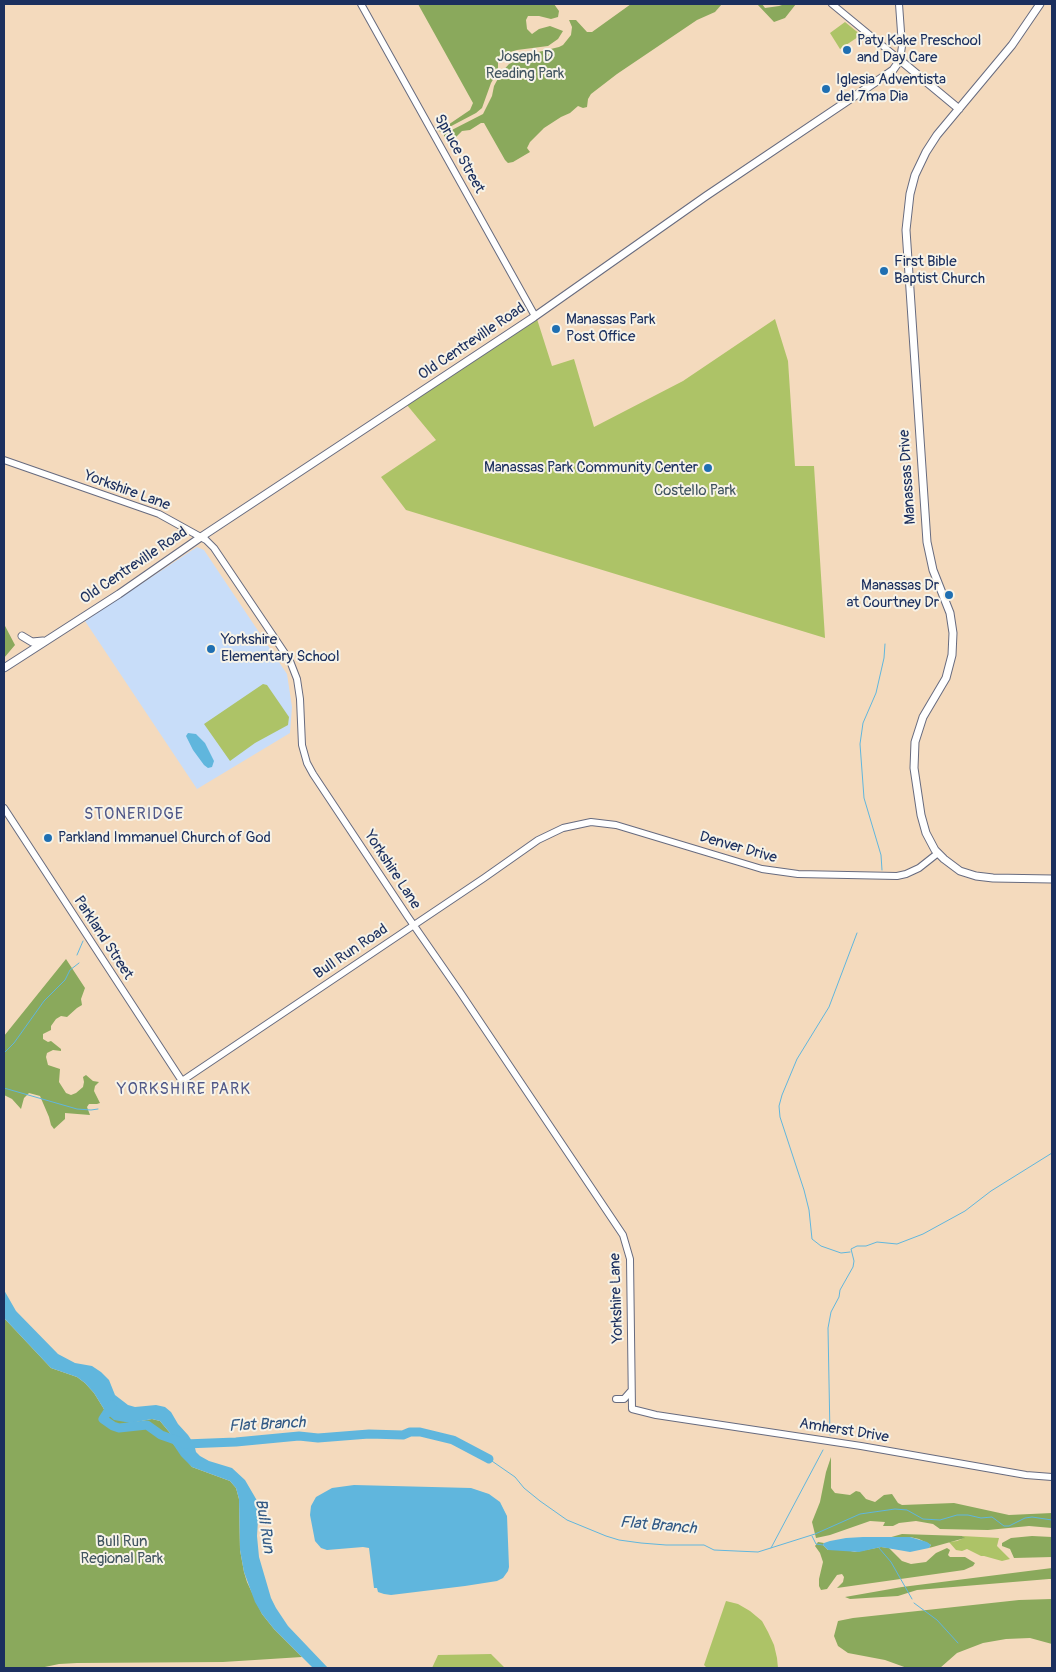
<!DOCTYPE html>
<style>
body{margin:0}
#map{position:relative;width:1056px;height:1672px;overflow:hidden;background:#f4dabd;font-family:Pangolin,sans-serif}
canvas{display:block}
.frame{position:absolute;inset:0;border:5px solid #1b2f5e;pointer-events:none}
</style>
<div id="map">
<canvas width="1056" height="1672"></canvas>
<div class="frame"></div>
</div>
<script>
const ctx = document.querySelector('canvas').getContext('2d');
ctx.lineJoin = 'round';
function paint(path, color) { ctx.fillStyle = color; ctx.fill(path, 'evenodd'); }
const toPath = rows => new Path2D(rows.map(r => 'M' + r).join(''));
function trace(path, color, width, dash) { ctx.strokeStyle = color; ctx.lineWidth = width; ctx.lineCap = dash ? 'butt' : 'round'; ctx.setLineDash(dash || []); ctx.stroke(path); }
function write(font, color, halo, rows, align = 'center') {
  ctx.font = font + ' Pangolin,sans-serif'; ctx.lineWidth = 4; ctx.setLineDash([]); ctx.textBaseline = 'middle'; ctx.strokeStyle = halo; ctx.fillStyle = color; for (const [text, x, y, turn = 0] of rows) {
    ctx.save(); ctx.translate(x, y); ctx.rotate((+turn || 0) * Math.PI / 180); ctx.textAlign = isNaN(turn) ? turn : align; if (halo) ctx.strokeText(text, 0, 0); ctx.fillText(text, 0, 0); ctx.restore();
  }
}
const built = toPath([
 [197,547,204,550,287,674,292,707,290,733,197,789,85,621]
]);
const green = toPath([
 [845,22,861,35,840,49,830,33],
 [537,319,552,366,574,359,594,427,683,381,775,319,788,361,795,466,814,466,825,638,406,510,381,477,436,440,407,405],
 [263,684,267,685,289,717,288,725,255,743,230,761,204,724],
 [962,1536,999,1538,997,1546,1010,1559,1002,1561,984,1556,981,1556,967,1549,962,1551,956,1550,949,1542,957,1541,964,1538],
 [726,1601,738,1604,750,1611,762,1621,768,1632,774,1645,777,1658,778,1668,707,1668,704,1665],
 [491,1654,505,1668,432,1668,438,1655]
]);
const forest = toPath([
 [418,4,554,4,559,11,558,17,551,19,539,16,528,16,526,20,527,29,532,34,539,29,550,26,563,31,558,39,548,46,517,50,500,55,498,58,498,71,491,83,482,108,476,113,440,132,439,130,442,129,470,110,473,103],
 [631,4,722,4,715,12,697,20,617,74,591,94,588,99,587,107,583,108,578,106,570,113,561,117,544,128,530,142,527,148,530,152,513,162,508,163,505,160,484,123,481,123,470,130,462,131,456,137,447,139,444,136,444,134,483,114,492,96,494,86,501,73,509,64,534,53,559,47,563,45,571,35,572,27,569,20,576,20,587,32,592,32],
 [757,4,762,4,765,8,779,6,785,4,796,4,785,18,774,22],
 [4,624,15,645,4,658],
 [66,959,85,988,81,999,82,1005,77,1008,67,1017,61,1016,56,1019,51,1026,51,1030,43,1034,43,1039,48,1042,51,1041,61,1049,61,1051,53,1050,47,1053,46,1057,48,1065,60,1069,59,1082,66,1093,71,1095,76,1093,83,1087,84,1082,83,1077,86,1075,93,1081,99,1082,95,1086,94,1091,100,1103,97,1104,89,1104,87,1107,90,1115,65,1113,65,1119,54,1129,51,1125,49,1117,40,1096,29,1093,24,1098,21,1109,12,1099,4,1095,4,1036],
 [4,1318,51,1368,77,1377,85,1383,94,1393,107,1414,131,1423,152,1419,160,1421,170,1433,171,1441,192,1467,230,1481,236,1488,239,1499,240,1550,244,1572,247,1582,262,1614,274,1629,302,1657,223,1662,77,1663,59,1664,40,1668,4,1668],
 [831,1457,831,1488,835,1493,850,1495,856,1491,860,1492,866,1499,875,1502,884,1495,892,1494,898,1503,902,1505,954,1503,1009,1515,1052,1513,1052,1528,1029,1526,988,1530,940,1529,933,1524,916,1521,899,1523,893,1526,883,1526,885,1522,870,1521,830,1535,816,1538,812,1522,820,1502,826,1472],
 [902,1534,962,1536,965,1538,929,1548,931,1545,919,1539,910,1537,888,1538],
 [1032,1536,1052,1537,1052,1557,1014,1558,1010,1549,1002,1546,1002,1543,1011,1538],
 [818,1542,824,1543,823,1545,828,1550,846,1550,855,1552,881,1547,889,1548,902,1561,911,1564,926,1562,936,1553,947,1548,950,1550,948,1555,950,1557,965,1557,975,1563,973,1566,964,1570,837,1588,843,1582,844,1577,842,1574,837,1575,827,1589,821,1590,819,1586,819,1579,823,1562,820,1553,815,1546],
 [1052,1568,1052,1579,1049,1579,917,1590,898,1596,850,1599,845,1597,902,1587],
 [1052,1599,1052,1644,1030,1638,1006,1639,983,1643,957,1653,940,1668,907,1668,885,1660,848,1653,838,1646,834,1636,838,1621,853,1618,1019,1600]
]);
const water = toPath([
 [188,733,196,734,205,743,214,761,212,767,208,768,204,765,193,750,186,736],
 [4,1290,16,1311,58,1354,75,1363,92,1366,101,1372,109,1380,115,1395,128,1405,135,1407,156,1405,165,1407,171,1412,178,1424,188,1435,194,1444,196,1452,200,1456,209,1461,232,1468,245,1480,259,1504,257,1536,259,1557,271,1598,276,1608,288,1626,328,1668,313,1668,274,1629,262,1614,255,1602,244,1572,240,1550,239,1499,236,1488,230,1481,192,1467,181,1456,171,1441,170,1433,160,1421,152,1419,131,1423,114,1420,107,1414,94,1393,85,1383,77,1377,51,1368,4,1318],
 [354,1485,471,1488,489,1494,500,1502,507,1516,509,1567,508,1571,503,1578,497,1581,465,1586,391,1595,384,1594,378,1592,377,1588,374,1588,369,1548,363,1547,327,1550,321,1548,315,1541,310,1515,311,1506,316,1497,332,1488],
 [863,1537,910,1537,927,1542,931,1545,929,1548,910,1552,881,1547,859,1552,828,1550,823,1545,824,1543,830,1541,846,1538]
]);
const stream = toPath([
 [882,870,881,855,864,798,860,744,863,723,876,693,884,658,885,644],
 [77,955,83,941],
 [4,1053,14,1043,44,1001,65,980,70,970,79,963],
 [4,1088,77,1109,91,1110,98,1109],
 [850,1252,841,1253,821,1246,812,1239,809,1210,804,1190,780,1117,779,1106,782,1095,797,1059,829,1007,857,933],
 [830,1435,828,1328,831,1312,839,1297,840,1290,853,1267,854,1261,851,1249,857,1246,866,1246,877,1242,897,1244,923,1234,965,1211,991,1191,1052,1153],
 [489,1459,515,1477,524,1488,540,1501,567,1520,606,1536,619,1540,641,1543,666,1545,704,1545,714,1550,758,1552,815,1534,860,1514,895,1509,907,1510,923,1519,940,1520,957,1515,968,1515,981,1518,992,1517,1004,1526,1009,1526,1025,1518,1032,1517,1052,1520],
 [812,1536,816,1544,823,1545],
 [771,1548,823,1450],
 [879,1548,891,1562,912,1599],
 [914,1603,937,1620,958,1643]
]);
const river = toPath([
 [112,1405,103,1419,113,1426,119,1428,147,1425,161,1435,181,1442],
 [185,1444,236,1442,299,1436,318,1438,369,1434,403,1435,410,1432,420,1432,453,1440,489,1459]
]);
const tertiary = toPath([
 [361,4,535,316],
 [832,4,900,60,902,46,899,4],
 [4,460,159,514,206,540,214,548,280,646,290,661,297,679,300,699,302,745,307,763,313,774,408,917,460,992,623,1235,630,1259,632,1409,656,1415,861,1446,1026,1475,1052,1477],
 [4,808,182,1081,484,878,538,840,563,828,591,822,616,825,762,869,798,874,897,876,906,874,919,868,938,853],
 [616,1399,624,1399,631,1391]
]);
const secondary = toPath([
 [1040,4,1012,45,937,135,926,152,915,175,910,194,906,230,927,542,933,570,950,613,953,633,952,655,946,678,923,717,915,742,914,768,921,815,926,833,935,850,944,859,960,871,976,876,993,878,1052,879],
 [22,636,32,642,43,641],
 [4,668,119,594,201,537,534,317,706,196,883,77,893,70,900,60,959,109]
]);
const markers = [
 [847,50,5,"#1f6fb2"],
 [826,89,5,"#1f6fb2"],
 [884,271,5,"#1f6fb2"],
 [556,329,5,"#1f6fb2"],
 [708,468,5,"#1f6fb2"],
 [949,595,5,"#1f6fb2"],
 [211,649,5,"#1f6fb2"],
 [48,838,5,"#1f6fb2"]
];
const poiNames = [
 ["Paty Kake Preschool",857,41],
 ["and Day Care",857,58],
 ["Iglesia Adventista",836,80],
 ["del 7ma Dia",836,97],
 ["First Bible",894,262],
 ["Baptist Church",894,279],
 ["Manassas Park",566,320],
 ["Post Office",566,337],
 ["Manassas Park Community Center",698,468,"right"],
 ["Manassas Dr",939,586,"right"],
 ["at Courtney Dr",939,603,"right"],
 ["Yorkshire",221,640],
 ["Elementary School",221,657],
 ["Parkland Immanuel Church of God",58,838]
];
const parkNames = [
 ["Joseph D",525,57],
 ["Reading Park",525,74],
 ["Costello Park",695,491],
 ["Bull Run",122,1542],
 ["Regional Park",122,1559]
];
const streetNames = [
 ["Spruce Street",459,154,61],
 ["Old Centreville Road",472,342,-34],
 ["Manassas Drive",908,477,-94],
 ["Yorkshire Lane",127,491,20],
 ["Old Centreville Road",134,566,-34],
 ["Denver Drive",738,848,16],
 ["Yorkshire Lane",392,870,57],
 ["Parkland Street",103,938,57],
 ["Bull Run Road",351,952,-34],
 ["Yorkshire Lane",617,1298,-92],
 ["Amherst Drive",844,1431,9]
];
const neighbourhoodNames = [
 ["STONERIDGE",134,815],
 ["YORKSHIRE PARK",184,1090]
];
const waterNames = [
 ["Flat Branch",267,1425,-3],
 ["Bull Run",264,1526,81],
 ["Flat Branch",658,1526,5]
];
paint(built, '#c8ddf9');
paint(green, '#adc367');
paint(forest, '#8aa95c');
paint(water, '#60b6dd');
trace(stream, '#60b6dd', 1);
trace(river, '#60b6dd', 9);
trace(tertiary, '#676b7f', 8);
trace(secondary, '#676b7f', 9);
trace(tertiary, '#fff', 6);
trace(secondary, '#fff', 7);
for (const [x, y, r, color] of markers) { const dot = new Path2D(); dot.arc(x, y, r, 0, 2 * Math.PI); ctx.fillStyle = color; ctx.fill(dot); trace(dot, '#f7f3e8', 2); }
write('15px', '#1b2f5e', '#f7f3e8', poiNames, 'left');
write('15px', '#405460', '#f7f3e8', parkNames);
write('15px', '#1b2f5e', '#f7f3e8', streetNames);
ctx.letterSpacing = '1px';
write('16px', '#505888', '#f7f3e8', neighbourhoodNames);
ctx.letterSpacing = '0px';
write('italic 16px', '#305884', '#f7f3e8', waterNames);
</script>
